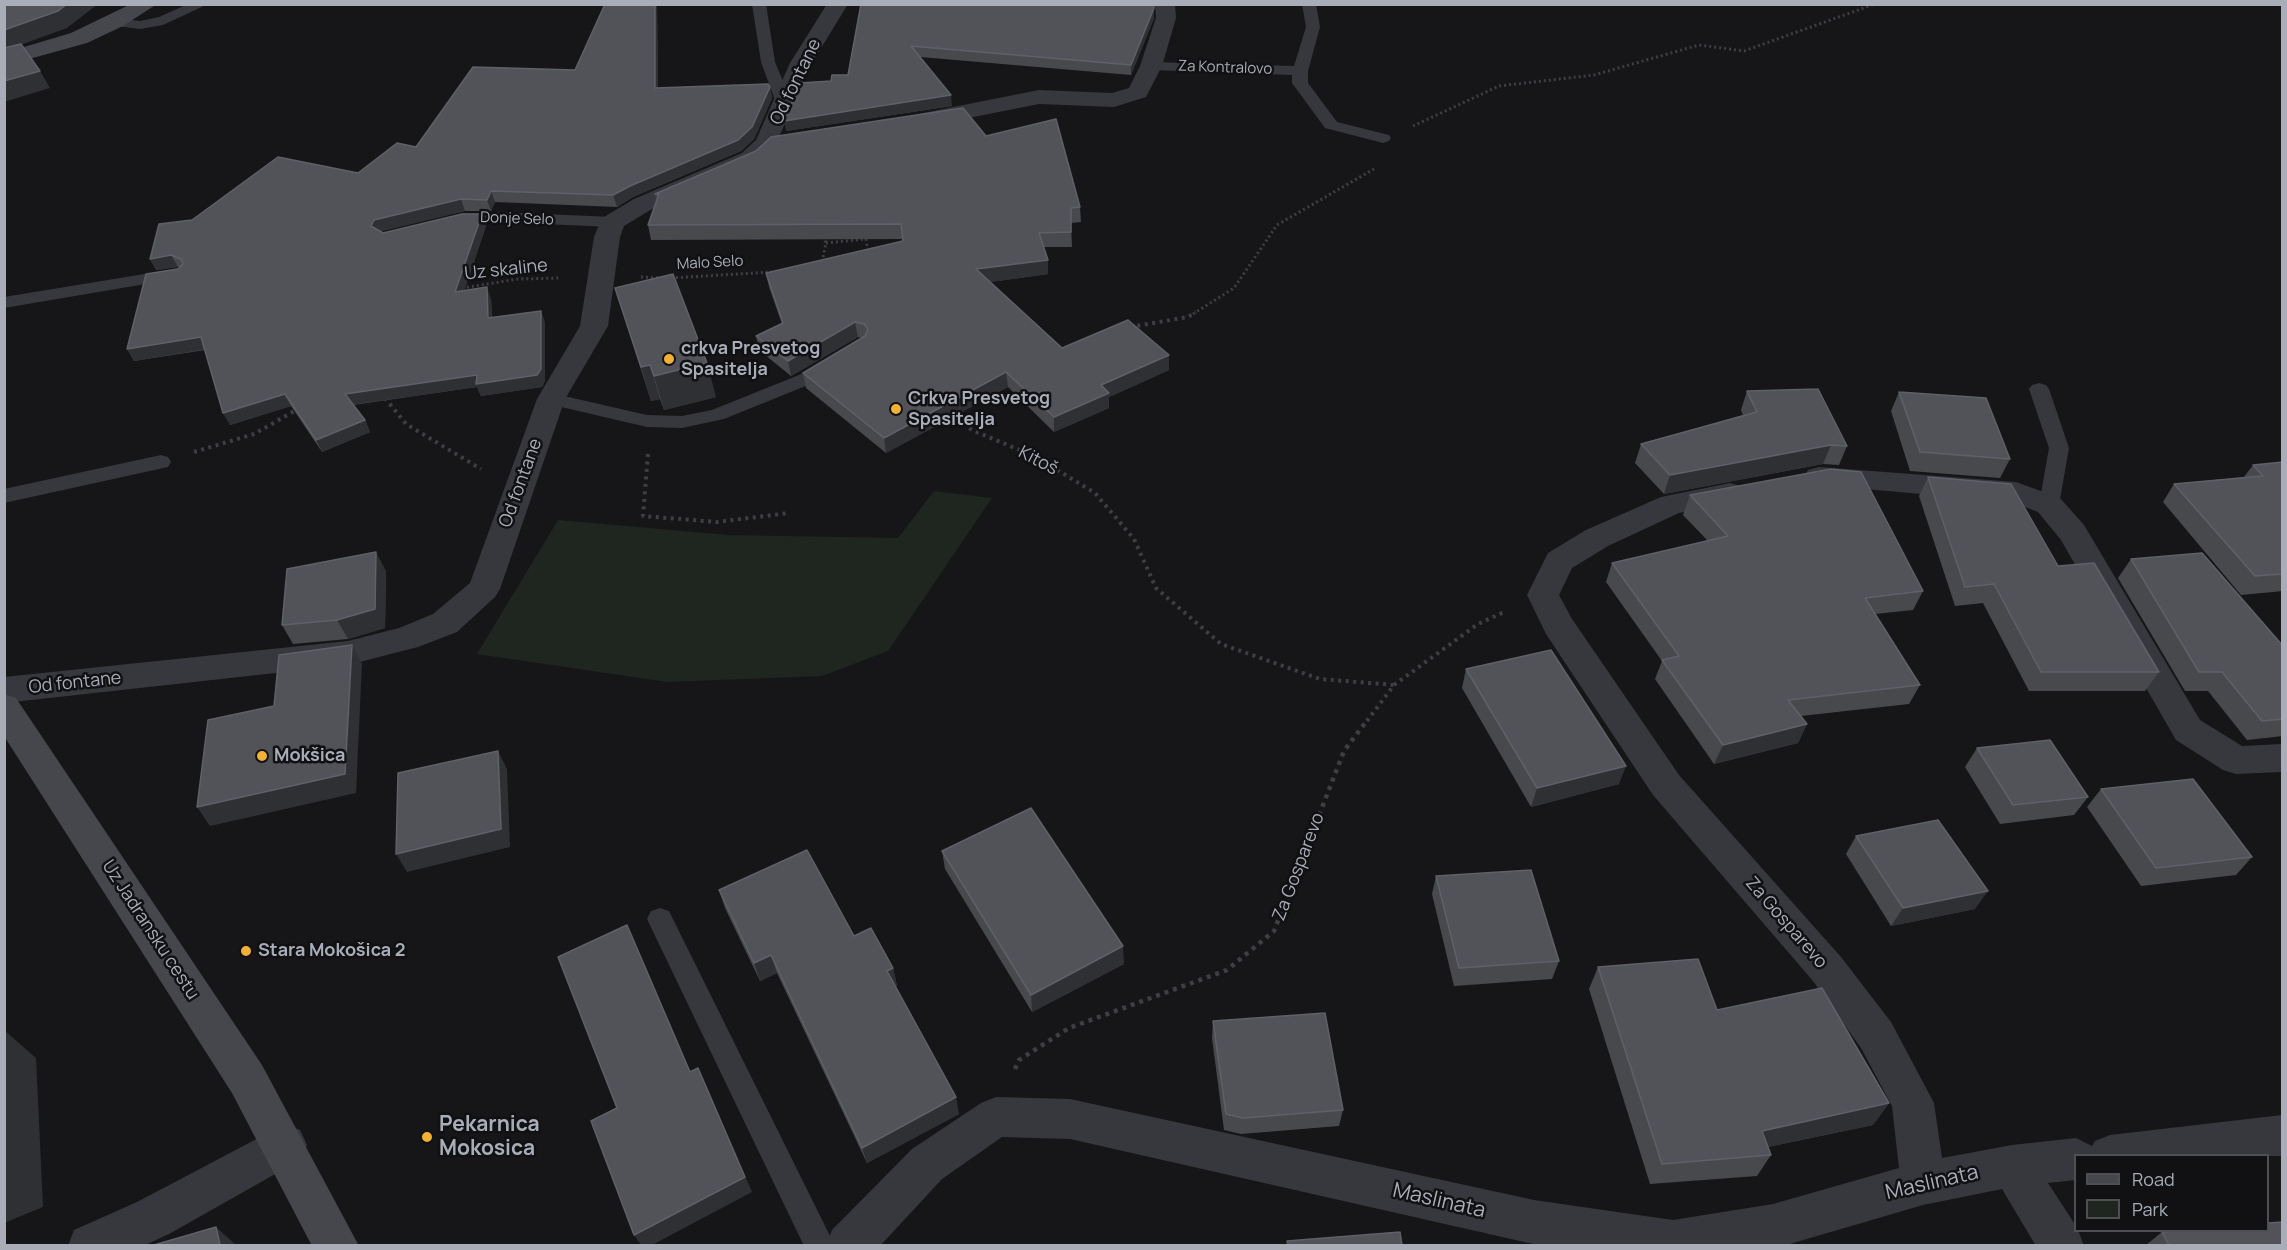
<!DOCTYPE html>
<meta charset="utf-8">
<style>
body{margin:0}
#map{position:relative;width:2287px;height:1250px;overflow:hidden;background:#161618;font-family:Manrope,sans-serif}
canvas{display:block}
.frame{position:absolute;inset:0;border:6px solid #a8adb8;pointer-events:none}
.legend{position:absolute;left:2074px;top:1154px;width:195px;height:78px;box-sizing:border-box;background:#111113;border:2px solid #4d4f55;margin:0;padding:8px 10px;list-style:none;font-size:18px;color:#a8adb8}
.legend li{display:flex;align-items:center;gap:12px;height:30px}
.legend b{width:30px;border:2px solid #4d4f55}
</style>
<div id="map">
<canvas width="2287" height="1250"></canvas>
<div class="frame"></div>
<ul class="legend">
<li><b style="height:8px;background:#45474d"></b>Road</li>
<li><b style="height:16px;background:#1e261f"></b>Park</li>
</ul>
</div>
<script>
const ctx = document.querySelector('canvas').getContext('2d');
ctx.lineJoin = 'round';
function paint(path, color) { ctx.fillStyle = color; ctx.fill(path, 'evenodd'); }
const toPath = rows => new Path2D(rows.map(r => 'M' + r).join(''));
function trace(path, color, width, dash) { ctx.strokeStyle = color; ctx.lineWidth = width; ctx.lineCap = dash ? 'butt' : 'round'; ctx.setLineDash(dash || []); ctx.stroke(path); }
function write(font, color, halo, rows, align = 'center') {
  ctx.font = font + ' Manrope,sans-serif'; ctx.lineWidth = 5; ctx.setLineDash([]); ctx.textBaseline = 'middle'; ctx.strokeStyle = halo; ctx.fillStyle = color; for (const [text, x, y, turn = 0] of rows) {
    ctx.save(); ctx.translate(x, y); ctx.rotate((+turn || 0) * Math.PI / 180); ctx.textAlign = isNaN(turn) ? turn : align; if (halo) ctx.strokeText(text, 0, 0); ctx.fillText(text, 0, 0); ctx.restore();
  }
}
const green = toPath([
 [934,491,992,498,888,651,822,676,667,682,477,654,558,520,728,535,898,538]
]);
const pathFar2 = toPath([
 [1413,126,1499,86,1594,75,1699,45,1744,51,1875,4],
 [826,243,866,239,868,252],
 [822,262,826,243,823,234],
 [641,277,664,278],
 [671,278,772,272],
 [462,288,518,279,559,278],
 [1193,314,1234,288,1277,225,1374,169]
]);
const pathFar1 = toPath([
 [1130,327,1188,317,1196,312],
 [385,398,406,424,481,469],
 [951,415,972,430,1036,457,1095,493,1134,539,1156,588,1221,644,1320,679,1394,685],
 [194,452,254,434,298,409],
 [648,454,643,516,717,522,789,513],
 [1367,721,1394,685,1478,624,1504,612]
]);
const path = toPath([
 [1015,1069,1019,1060,1069,1028,1227,970,1274,931,1344,751,1368,719]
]);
const lane = toPath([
 [188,4,208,4,163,25,140,29,116,26,109,22,116,18,140,21,159,17,188,4],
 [752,4,766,4,775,62,792,103,789,106,784,108,776,103,761,62,752,4],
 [1302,4,1316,4,1320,27,1308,71,1308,83,1337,122,1389,135,1391,138,1389,141,1383,143,1325,128,1292,83,1292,75,1151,70,1144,66,1151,62,1294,66,1306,27,1302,4],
 [496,212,613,217,622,222,613,227,496,222,453,226,444,221,453,216,496,212],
 [175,269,184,274,181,278,4,308,4,297,175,269],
 [829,358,838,364,813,383,724,419,682,428,647,427,544,403,541,399,544,395,551,393,647,415,682,416,712,410,799,375,829,358],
 [2039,383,2046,385,2049,389,2069,448,2059,505,2056,510,2049,512,2042,510,2039,505,2049,448,2029,389,2032,385,2039,383],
 [161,455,168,457,171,462,168,467,4,503,4,489,161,455],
 [660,908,669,911,835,1246,804,1246,647,919,651,911,660,908]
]);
const street = toPath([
 [827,4,848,4,812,63,774,148,758,163,652,209,624,226,620,237,608,326,565,399,500,589,495,597,457,632,418,647,348,665,4,703,4,677,348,641,399,628,433,614,470,583,537,399,580,326,594,237,600,222,604,217,634,199,742,153,756,140,790,63,827,4],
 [1155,4,1175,4,1176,18,1162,66,1146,97,1114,107,1039,104,923,127,915,125,912,120,915,115,923,113,1039,90,1112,93,1129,88,1140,66,1156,18,1155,4],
 [1819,467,2016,482,2060,498,2084,525,2200,720,2242,746,2282,744,2282,772,2236,774,2223,770,2176,740,2061,540,2038,512,2012,502,1808,484,1804,477,1808,470,1819,467],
 [1730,483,1741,486,1745,493,1741,500,1679,513,1608,546,1572,568,1559,595,1572,619,1679,775,1841,957,1891,1022,1934,1103,1942,1158,2012,1145,2076,1138,2092,1146,2095,1141,2110,1135,2282,1115,2282,1156,2076,1156,2076,1180,2048,1183,2076,1226,2076,1230,2078,1230,2084,1246,2036,1246,2002,1189,1923,1205,1783,1246,1542,1246,1070,1139,1002,1137,942,1179,880,1246,826,1246,832,1230,912,1149,981,1103,996,1097,1070,1099,1534,1200,1673,1220,1773,1204,1899,1168,1892,1106,1861,1048,1813,981,1653,795,1546,634,1527,595,1548,553,1586,530,1661,497,1730,483],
 [285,1124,300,1130,307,1145,300,1160,169,1234,143,1246,68,1246,74,1230,137,1202,285,1124]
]);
const secondary = toPath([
 [131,4,157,4,123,26,87,43,4,66,4,53,71,33,131,4],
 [4,694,16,698,262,1065,359,1246,312,1246,232,1093,4,736,4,694]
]);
const wall = toPath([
 [657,4,658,88,770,87,772,98,754,139,741,151,633,197,617,207,495,202,491,211,465,211,380,231,383,233,486,226,464,291,491,299,492,317,545,322,545,381,542,387,481,396,477,387,353,405,365,420,370,432,322,452,291,406,230,425,205,350,134,361,127,349,179,268,178,267,156,270,150,259,192,220,358,173,416,147,575,70],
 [861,4,1154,18,1131,75,920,57,952,106,786,131,831,81,848,75],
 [986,136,1080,207,1081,222,1071,223,1072,247,1044,247,1048,260,1048,274,990,282,1062,348,1169,370,1109,397,1109,408,1054,432,1008,387,886,453,806,388,803,373,862,338,858,337,791,376,759,350,756,336,782,324,769,287,766,273,903,241,903,239,651,240,648,225,657,200,655,194],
 [615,288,716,397,664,410,660,399,651,401],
 [1747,391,1847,446,1839,465,1823,464,1664,494,1635,463,1641,444,1743,415,1741,410],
 [1899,392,2010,459,2000,478,1910,471,1891,411],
 [2283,462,2283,591,2241,595,2163,502,2174,484,2244,477,2253,465],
 [1928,477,2058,566,2159,672,2145,691,2029,691,1983,603,1955,606,1919,496],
 [1690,495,1923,591,1913,610,1875,614,1920,685,1909,704,1801,716,1807,724,1798,743,1714,764,1655,679,1662,661,1606,582,1612,563,1708,541,1683,515],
 [2131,559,2283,646,2283,736,2247,740,2208,691,2185,691,2118,578],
 [386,571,385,628,348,639,293,644,282,625],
 [1466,669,1619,784,1531,807,1462,688],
 [1977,748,2088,797,2074,815,2000,824,1965,767],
 [2101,789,2252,857,2236,875,2141,886,2087,807],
 [1856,836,1975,909,1891,926,1846,854],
 [942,851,1124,964,1032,1012,945,869],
 [1436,876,1559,961,1552,979,1454,986,1432,894],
 [719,890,854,936,893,968,897,986,895,987,959,1114,867,1163,777,973,760,981,725,908],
 [1598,967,1717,1010,1889,1103,1873,1125,1768,1147,1771,1155,1757,1176,1650,1184,1589,989],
 [1213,1021,1343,1110,1339,1126,1241,1134,1224,1130,1212,1038],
 [2162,1232,2283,1245,2146,1245]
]);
const shadedWall = toPath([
 [67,4,98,4,67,28,4,51,4,30],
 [655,4,657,4,658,99,655,88],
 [1154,8,1154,18,1131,75,1131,65],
 [40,71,50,88,4,102,4,81],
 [770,87,772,98,754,139,741,151,633,197,617,207,613,195],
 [951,95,952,106,786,131,784,121],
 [491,191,495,202,491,211,487,200],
 [461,199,465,211,379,232,371,226,374,220],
 [482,214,486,226,460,304,455,292],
 [171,255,178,267,156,270,150,259],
 [1048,260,1048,274,977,284,976,269],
 [487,287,491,299,492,330,488,318],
 [541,311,545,322,545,381,542,387,481,396,477,387,350,405,345,394],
 [855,322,858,337,791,376,788,361],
 [201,337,207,349,134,361,127,349],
 [1169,355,1169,370,1109,397,1109,408,1054,432,1054,417,1101,385],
 [707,363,716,397,664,410,654,376],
 [650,365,660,399,651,401,641,367],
 [1006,372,1008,387,886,453,884,438],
 [285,394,291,406,230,425,223,413],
 [365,420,370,432,322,452,316,440],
 [1831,445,1823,464,1664,494,1670,475],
 [376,552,386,571,385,628,348,639,337,620],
 [352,645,362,664,356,793,210,826,197,807],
 [1807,724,1798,743,1714,764,1723,745],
 [498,751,507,769,510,847,407,872,396,854],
 [1626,766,1619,784,1531,807,1537,788],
 [1988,891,1975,909,1891,926,1903,908],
 [1123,946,1124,964,1032,1012,1031,995],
 [771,955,777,973,760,981,754,963],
 [893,968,897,986,891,989,887,971],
 [4,1030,36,1058,43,1207,4,1223],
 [698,1068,752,1192,652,1245,641,1245,634,1235],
 [956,1097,959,1114,867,1163,862,1148],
 [1889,1103,1873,1125,1748,1151,1762,1131],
 [216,1227,236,1245,220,1245]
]);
const building = toPath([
 [4,4,67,4,58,11,4,30,4,4],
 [605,4,655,4,655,88,768,84,770,87,752,127,738,140,630,186,613,195,491,191,487,200,461,199,374,220,371,226,383,233,462,214,482,214,455,292,487,287,488,318,541,311,541,369,537,375,476,384,477,375,345,394,365,420,316,440,285,394,223,413,201,337,127,349,146,274,178,269,183,264,182,260,171,255,150,259,159,224,192,220,278,157,358,173,397,143,416,147,473,67,575,70,605,4],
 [861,4,1154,4,1154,8,1131,65,911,46,951,95,784,121,800,83,831,81,832,75,848,75,861,4],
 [21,44,40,71,4,81,4,48,21,44],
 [963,108,986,136,1056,119,1080,207,1071,208,1071,232,1039,233,1048,260,976,269,1062,348,1128,320,1169,355,1101,385,1109,393,1054,417,1006,372,884,438,803,373,865,336,868,329,864,324,855,322,788,361,756,336,783,323,766,273,903,241,901,224,648,225,659,194,655,194,756,151,771,137,963,108],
 [673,274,707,363,654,376,650,365,641,367,615,288,673,274],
 [1818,389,1847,446,1831,445,1670,475,1641,444,1757,412,1747,391,1818,389],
 [1899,392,1986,398,2010,459,1920,452,1899,392],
 [2283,462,2283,574,2255,576,2174,484,2263,476,2253,465,2283,462],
 [1831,469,1861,472,1923,591,1865,598,1920,685,1788,700,1807,724,1723,745,1662,660,1679,656,1612,563,1728,536,1690,495,1831,469],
 [1928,477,2011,484,2058,566,2094,563,2159,672,2041,672,1994,584,1965,587,1928,477],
 [376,552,375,609,337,620,282,625,287,569,376,552],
 [2202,553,2283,646,2283,719,2262,721,2222,672,2199,672,2131,559,2202,553],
 [352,645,345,774,197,807,208,720,274,706,279,655,352,645],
 [1551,650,1626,766,1537,788,1466,669,1551,650],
 [2050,740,2088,797,2013,805,1977,748,2050,740],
 [498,751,501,829,396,854,398,773,498,751],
 [2193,779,2252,857,2156,868,2101,789,2193,779],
 [1031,808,1123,946,1031,995,942,851,1031,808],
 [1938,820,1988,891,1903,908,1856,836,1938,820],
 [807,850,854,936,871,928,893,968,887,971,956,1097,862,1148,771,955,754,963,719,890,807,850],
 [1531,870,1559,961,1459,968,1436,876,1531,870],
 [627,925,690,1072,698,1068,745,1177,634,1235,591,1121,617,1108,558,957,627,925],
 [1698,959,1717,1010,1822,988,1889,1103,1762,1131,1771,1155,1662,1164,1598,967,1698,959],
 [1325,1013,1343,1110,1243,1118,1226,1114,1213,1021,1325,1013],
 [2283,1222,2283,1245,2169,1245,2162,1232,2183,1230,2268,1230,2268,1223,2283,1222],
 [216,1227,220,1245,154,1245,216,1227],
 [1400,1232,1402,1245,1288,1245,1287,1241,1400,1232]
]);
const markers = [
 [669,359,6,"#f2b134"],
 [896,409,6,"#f2b134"],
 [262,756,6,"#f2b134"],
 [246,951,6,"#f2b134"],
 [427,1137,6,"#f2b134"]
];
const farStreetnames = [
 ["Za Kontralovo",1225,68,2],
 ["Donje Selo",517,219,2],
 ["Malo Selo",710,263,-3]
];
const streetNames = [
 ["Od fontane",796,82,-64],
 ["Uz skaline",506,270,-6],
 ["Kitoš",1038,461,28],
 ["Od fontane",521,483,-70],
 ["Od fontane",75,683,-6],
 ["Za Gosparevo",1299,867,-69],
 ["Za Gosparevo",1786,923,49],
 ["Uz Jadransku cestu",150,930,57]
];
const poiNames = [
 ["crkva Presvetog",681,349],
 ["Spasitelja",681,370],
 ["Crkva Presvetog",908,399],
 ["Spasitelja",908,420],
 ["Mokšica",274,756],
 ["Stara Mokošica 2",258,951]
];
const nearPoinames = [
 ["Pekarnica",439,1125],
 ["Mokosica",439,1149]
];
const nearStreetnames = [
 ["Maslinata",1932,1183,-13],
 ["Maslinata",1439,1201,13]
];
paint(green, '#1e261f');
trace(pathFar2, '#3d3f44', 3, [2, 3]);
trace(pathFar1, '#3d3f44', 4, [3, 4.5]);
trace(path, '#3d3f44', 4.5, [4, 5]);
paint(lane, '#37383d');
paint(street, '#37383d');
paint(secondary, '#45474d');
paint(wall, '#47494d');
paint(shadedWall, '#2f3033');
paint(building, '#525359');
trace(building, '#5f6168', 1.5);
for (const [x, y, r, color] of markers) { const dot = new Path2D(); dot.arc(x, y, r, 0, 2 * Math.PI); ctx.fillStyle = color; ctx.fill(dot); trace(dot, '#111113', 2); }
write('15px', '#a8adb8', '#111113', farStreetnames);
write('18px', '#a8adb8', '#111113', streetNames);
write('bold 18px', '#a8adb8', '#111113', poiNames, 'left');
write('bold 21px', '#a8adb8', '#111113', nearPoinames, 'left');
write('21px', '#a8adb8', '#111113', nearStreetnames);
</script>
